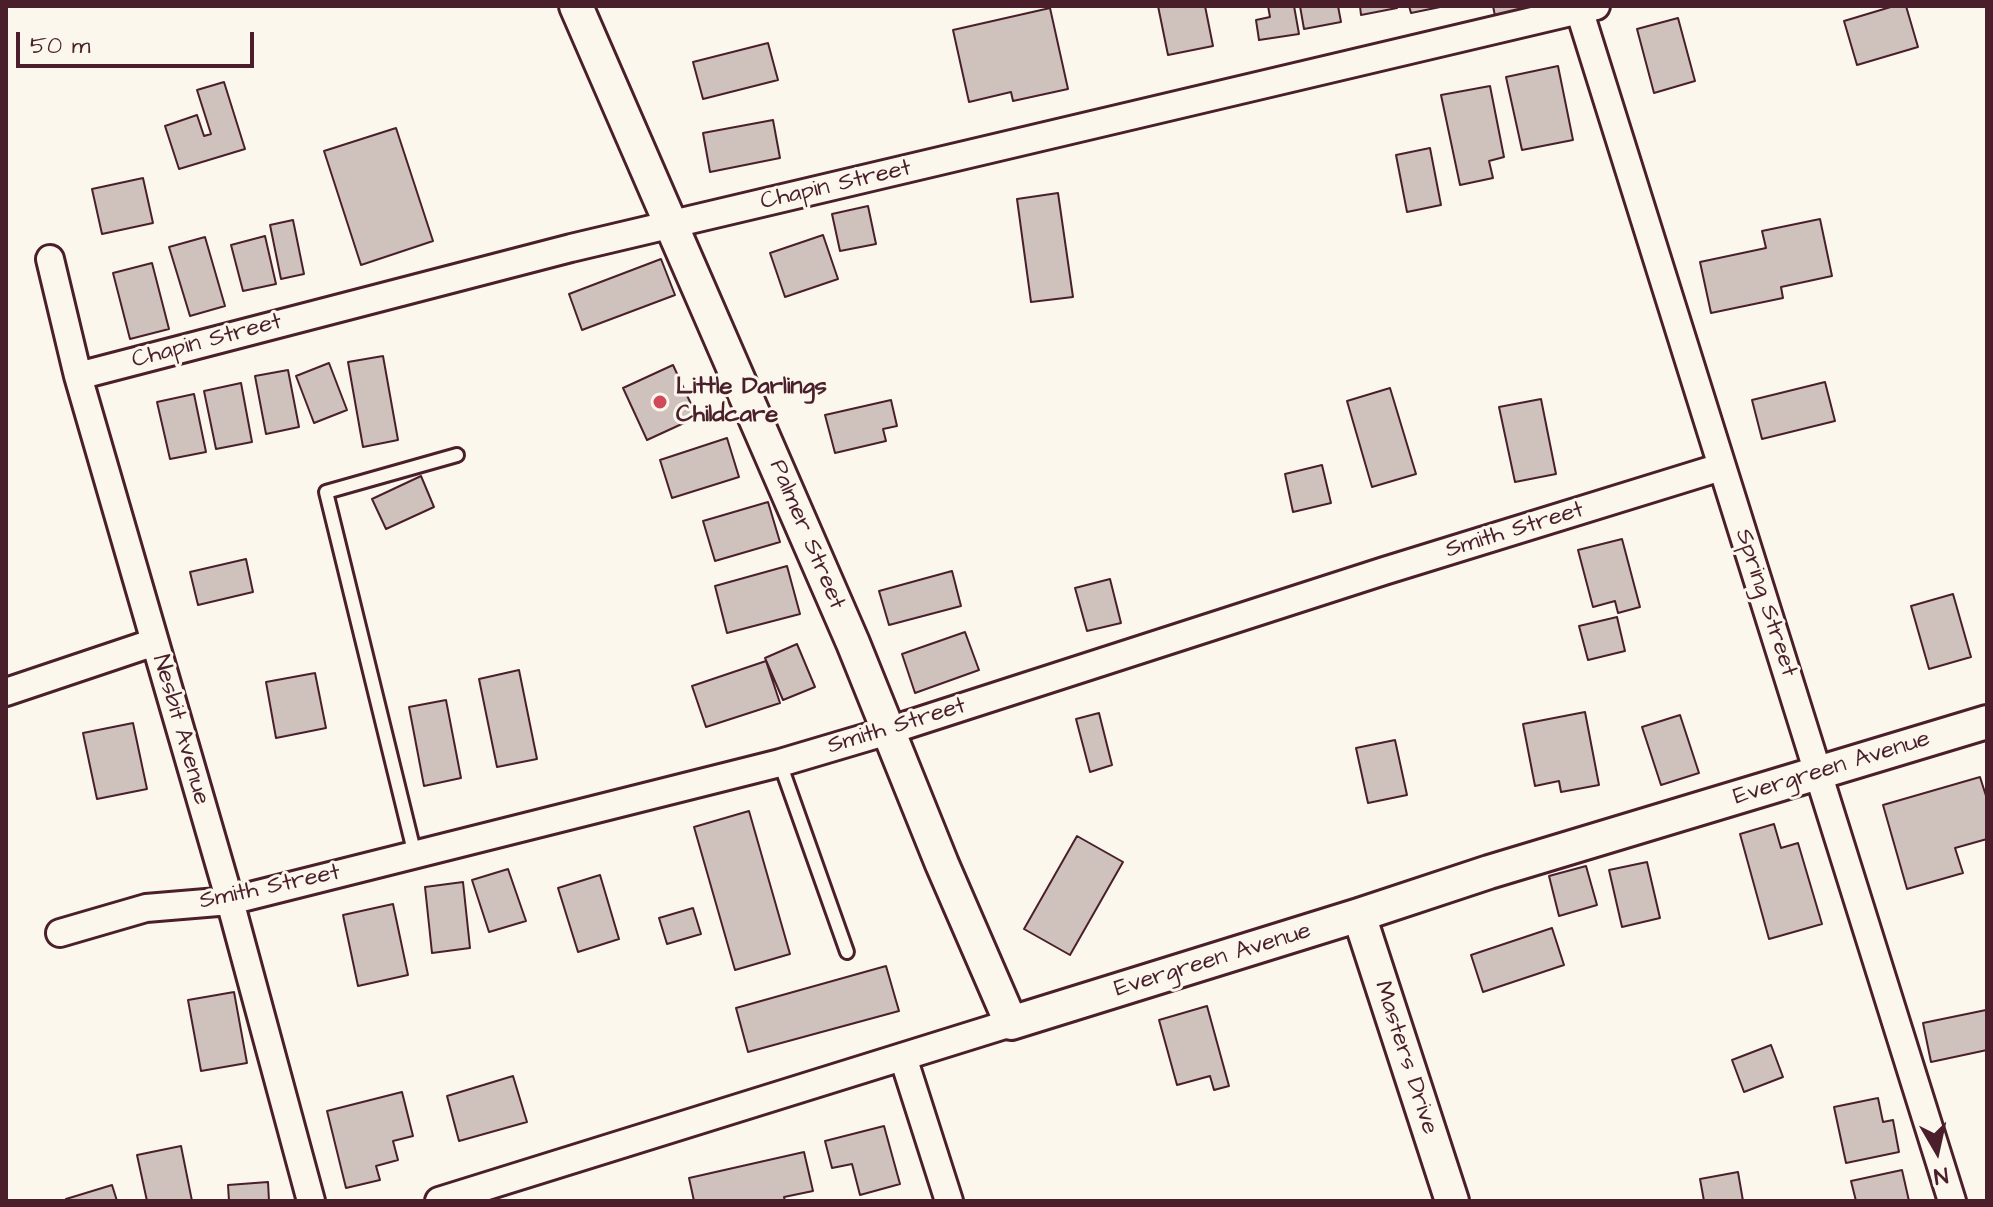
<!DOCTYPE html>
<style>
body{margin:0}
#map{position:relative;width:1993px;height:1207px;overflow:hidden;background:#fbf7ec;font-family:"Architects Daughter",sans-serif}
canvas{display:block}
.frame{position:absolute;inset:0;border:8px solid #4a1f2b;pointer-events:none}
.north{position:absolute;left:1897px;top:1111px;width:80px;height:80px;-webkit-text-stroke:6px #fbf7ec;paint-order:stroke;rotate:171deg;font-size:22px;font-weight:700;line-height:32px;text-align:center;color:#4a1f2b}
.north::after{content:'';display:block;margin:auto;width:28px;height:36px;background:#4a1f2b;clip-path:polygon(50% 0,100% 100%,50% 72%,0 100%)}
.scale{position:absolute;left:16px;top:32px;width:238px;height:36px;box-sizing:border-box;border:4px solid #4a1f2b;border-top:0;padding-left:10px;font-size:24px;line-height:28px;white-space:nowrap;color:#4a1f2b;-webkit-text-stroke:6px #fbf7ec;paint-order:stroke}
</style>
<div id="map">
<canvas width="1993" height="1207"></canvas>
<div class="frame"></div>
<div class="north">N</div>
<div class="scale">50 m</div>
</div>
<script>
const ctx = document.querySelector('canvas').getContext('2d');
ctx.lineJoin = 'round';
function paint(path, color) { ctx.fillStyle = color; ctx.fill(path, 'evenodd'); }
const toPath = rows => new Path2D(rows.map(r => 'M' + r).join(''));
function trace(path, color, width, dash) { ctx.strokeStyle = color; ctx.lineWidth = width; ctx.lineCap = dash ? 'butt' : 'round'; ctx.setLineDash(dash || []); ctx.stroke(path); }
function write(font, color, halo, rows, align = 'center') {
  ctx.font = font + ' "Architects Daughter",sans-serif'; ctx.lineWidth = 6; ctx.setLineDash([]); ctx.textBaseline = 'middle'; ctx.strokeStyle = halo; ctx.fillStyle = color; for (const [text, x, y, turn = 0] of rows) {
    ctx.save(); ctx.translate(x, y); ctx.rotate((+turn || 0) * Math.PI / 180); ctx.textAlign = isNaN(turn) ? turn : align; if (halo) ctx.strokeText(text, 0, 0); ctx.fillText(text, 0, 0); ctx.restore();
  }
}
const building = toPath([
 [1158,6,1205,6,1213,46,1168,55,1158,6],
 [1268,6,1294,6,1299,34,1259,40,1256,20,1270,17,1268,6],
 [1300,6,1338,6,1341,22,1304,29,1300,6],
 [1360,6,1397,6,1397,8,1361,15,1360,6],
 [1409,6,1445,6,1411,13,1409,6],
 [1493,6,1542,6,1542,7,1495,16,1493,6],
 [1894,6,1906,6,1918,47,1857,65,1844,21,1894,6],
 [1050,8,1068,89,1013,101,1011,92,969,102,953,30,1050,8],
 [1678,18,1695,81,1654,93,1637,29,1678,18],
 [768,43,778,80,703,99,693,62,768,43],
 [1558,66,1573,140,1522,150,1506,77,1558,66],
 [224,82,245,149,179,169,165,126,197,115,204,136,211,134,197,90,224,82],
 [1490,86,1504,157,1489,161,1493,178,1460,185,1441,95,1490,86],
 [773,120,780,158,710,172,703,133,773,120],
 [396,128,433,241,361,265,324,151,396,128],
 [1430,148,1441,205,1407,212,1396,155,1430,148],
 [143,178,153,223,102,234,92,189,143,178],
 [1058,193,1073,297,1031,302,1017,199,1058,193],
 [868,206,876,244,840,251,832,214,868,206],
 [1820,219,1832,276,1781,287,1783,298,1711,313,1700,262,1766,248,1762,231,1820,219],
 [293,220,304,274,281,279,270,225,293,220],
 [823,235,838,279,785,297,770,253,823,235],
 [265,236,276,284,243,291,231,245,265,236],
 [205,237,225,306,190,316,169,247,205,237],
 [661,259,675,295,582,330,569,294,661,259],
 [152,263,169,329,130,339,113,273,152,263],
 [383,356,398,440,363,447,348,362,383,356],
 [329,363,347,410,314,423,296,376,329,363],
 [673,365,697,417,647,440,623,388,673,365],
 [288,370,299,427,266,434,255,376,288,370],
 [1825,382,1835,421,1762,439,1752,400,1825,382],
 [241,383,252,442,216,449,204,391,241,383],
 [1390,388,1416,474,1372,487,1347,401,1390,388],
 [194,394,206,452,170,459,157,402,194,394],
 [1541,399,1556,474,1515,482,1499,407,1541,399],
 [891,400,897,426,883,429,886,441,835,453,825,415,891,400],
 [727,438,739,477,672,498,660,460,727,438],
 [1322,465,1331,503,1293,512,1285,474,1322,465],
 [421,476,434,507,386,529,372,499,421,476],
 [768,502,780,542,715,561,703,521,768,502],
 [1622,539,1640,607,1618,613,1615,601,1593,607,1578,550,1622,539],
 [246,559,253,592,198,605,190,572,246,559],
 [787,566,800,614,727,633,715,586,787,566],
 [952,571,961,606,889,625,879,591,952,571],
 [1110,579,1121,623,1087,631,1075,588,1110,579],
 [1953,594,1971,657,1929,669,1911,606,1953,594],
 [1617,617,1625,651,1588,660,1579,626,1617,617],
 [965,632,979,670,915,693,902,654,965,632],
 [797,644,815,687,783,700,765,658,797,644],
 [766,661,780,703,706,727,692,686,766,661],
 [519,670,537,759,497,767,479,679,519,670],
 [315,673,326,728,276,738,266,682,315,673],
 [446,700,461,778,424,786,409,707,446,700],
 [1585,712,1599,785,1561,792,1559,781,1535,786,1523,724,1585,712],
 [1099,713,1112,765,1090,772,1076,719,1099,713],
 [1680,715,1699,773,1661,785,1642,727,1680,715],
 [133,723,147,789,97,799,83,733,133,723],
 [1395,740,1407,795,1368,803,1356,748,1395,740],
 [1980,777,1987,799,1987,839,1955,848,1963,873,1907,889,1883,805,1980,777],
 [749,811,790,954,735,970,694,827,749,811],
 [1774,824,1781,848,1798,843,1822,924,1769,939,1740,834,1774,824],
 [1077,836,1123,862,1070,955,1024,929,1077,836],
 [1647,862,1660,918,1622,927,1609,870,1647,862],
 [1586,866,1597,905,1559,916,1549,876,1586,866],
 [508,869,526,921,489,932,472,880,508,869],
 [600,875,619,939,578,952,558,888,600,875],
 [463,882,470,948,432,953,425,887,463,882],
 [393,904,408,975,358,986,343,915,393,904],
 [693,908,701,934,667,944,659,918,693,908],
 [1552,928,1564,965,1483,992,1471,955,1552,928],
 [886,966,899,1011,748,1052,736,1008,886,966],
 [234,992,247,1063,201,1071,188,1000,234,992],
 [1207,1006,1229,1086,1214,1090,1210,1076,1177,1085,1159,1020,1207,1006],
 [1986,1010,1987,1050,1931,1062,1923,1023,1986,1010],
 [1771,1045,1783,1077,1744,1092,1732,1060,1771,1045],
 [513,1076,527,1122,459,1141,447,1096,513,1076],
 [402,1092,413,1136,393,1141,398,1160,376,1166,380,1180,346,1188,327,1111,402,1092],
 [1878,1098,1883,1122,1893,1120,1899,1152,1846,1163,1834,1107,1878,1098],
 [884,1126,900,1184,860,1195,852,1164,832,1168,825,1141,884,1126],
 [181,1146,192,1201,147,1201,137,1155,181,1146],
 [804,1152,813,1191,784,1197,785,1201,694,1201,689,1178,804,1152],
 [1902,1170,1909,1201,1856,1201,1851,1181,1902,1170],
 [1738,1172,1743,1201,1704,1201,1700,1179,1738,1172],
 [268,1182,269,1201,229,1201,228,1185,268,1182],
 [112,1185,117,1201,67,1201,66,1199,112,1185]
]);
const service = toPath([
 [780,763,847,952],
 [415,855,326,492,457,455]
]);
const minor = toPath([
 [1578,6,1952,1201],
 [50,259,78,376,230,901,311,1201],
 [78,376,571,248,1596,6],
 [6,692,155,642],
 [60,933,146,908,230,901,780,763,888,731,1384,571,1721,467],
 [903,1057,949,1201],
 [439,1201,1011,1023]
]);
const tertiary = toPath([
 [576,6,853,643,942,864,1011,1023,1359,915,1489,872,1987,722],
 [1359,915,1452,1201]
]);
const markers = [
 [660,402,8,"#d1495b"]
];
const streetNames = [
 ["Chapin Street",836,186,-13],
 ["Chapin Street",207,342,-15],
 ["Smith Street",1515,531,-17],
 ["Palmer Street",806,535,67],
 ["Spring Street",1765,603,72],
 ["Smith Street",897,727,-17],
 ["Nesbit Avenue",180,730,74],
 ["Evergreen Avenue",1832,769,-17],
 ["Smith Street",270,888,-12],
 ["Evergreen Avenue",1213,961,-17],
 ["Masters Drive",1405,1058,72]
];
const poiNames = [
 ["Little Darlings",676,388],
 ["Childcare",676,416]
];
paint(building, '#cfc2bc');
trace(building, '#4a1f2b', 2);
trace(service, '#4a1f2b', 18);
trace(minor, '#4a1f2b', 32);
trace(tertiary, '#4a1f2b', 38);
trace(service, '#fbf7ec', 12);
trace(minor, '#fbf7ec', 26);
trace(tertiary, '#fbf7ec', 32);
for (const [x, y, r, color] of markers) { const dot = new Path2D(); dot.arc(x, y, r, 0, 2 * Math.PI); ctx.fillStyle = color; ctx.fill(dot); trace(dot, '#fbf7ec', 3); }
write('24px', '#4a1f2b', '#fbf7ec', streetNames);
write('bold 24px', '#4a1f2b', '#fbf7ec', poiNames, 'left');
</script>
